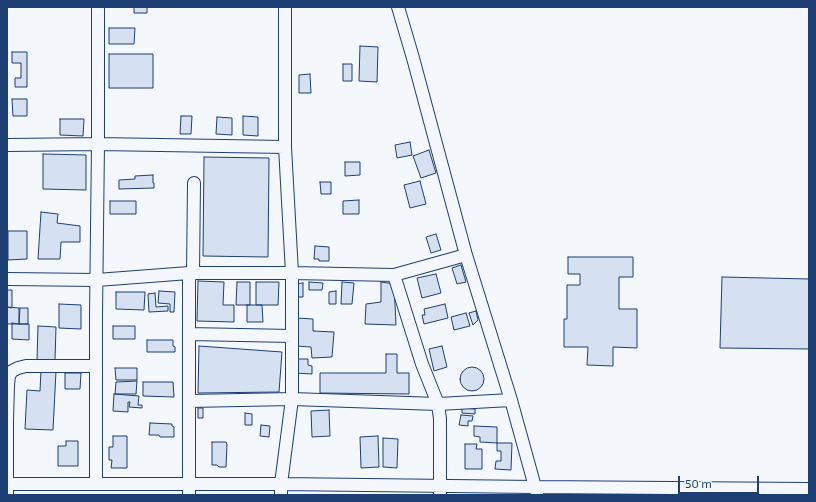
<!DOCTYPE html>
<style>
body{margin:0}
#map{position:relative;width:816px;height:502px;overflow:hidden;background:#f4f7fb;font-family:"Exo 2",sans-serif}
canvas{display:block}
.frame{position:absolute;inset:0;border:8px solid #1d3f73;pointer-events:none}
.scale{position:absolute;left:678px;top:476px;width:81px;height:18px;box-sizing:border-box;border:2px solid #1d3f73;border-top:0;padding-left:5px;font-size:12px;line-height:14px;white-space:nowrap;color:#1d3f73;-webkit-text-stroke:3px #f4f7fb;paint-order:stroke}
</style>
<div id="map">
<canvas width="816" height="502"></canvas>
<div class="frame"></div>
<div class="scale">50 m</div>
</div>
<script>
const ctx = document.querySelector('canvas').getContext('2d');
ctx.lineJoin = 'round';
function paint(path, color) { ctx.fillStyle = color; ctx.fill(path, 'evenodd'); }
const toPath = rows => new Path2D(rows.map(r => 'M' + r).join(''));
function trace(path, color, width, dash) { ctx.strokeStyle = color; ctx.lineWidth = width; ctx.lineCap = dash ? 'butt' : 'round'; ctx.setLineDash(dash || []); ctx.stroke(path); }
const building = toPath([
 [134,7,147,7,147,13,134,13,134,7],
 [109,28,135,28,134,44,109,44,109,28],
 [360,46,378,47,377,82,359,81,360,46],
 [12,52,27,52,27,87,15,87,15,78,21,78,21,63,12,63,12,52],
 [109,54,153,54,153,88,109,88,109,54],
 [343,64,352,64,352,81,343,81,343,64],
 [310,74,311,93,299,93,299,75,310,74],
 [12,99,27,99,27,116,13,116,12,99],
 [181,116,192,116,191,134,180,134,181,116],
 [243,116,258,117,258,136,243,135,243,116],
 [217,117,232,118,232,135,216,134,217,117],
 [60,119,84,119,83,136,60,135,60,119],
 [410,142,412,155,397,158,395,145,410,142],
 [429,150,436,173,421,178,413,156,429,150],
 [43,154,86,155,86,190,43,189,43,154],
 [204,157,269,158,268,257,203,256,204,157],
 [345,162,360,162,360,175,345,176,345,162],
 [153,175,153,183,154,183,154,188,119,189,119,180,135,179,135,176,153,175],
 [420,181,426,204,410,208,404,185,420,181],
 [320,182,331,182,331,194,321,194,320,182],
 [359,200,359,214,343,214,343,201,359,200],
 [110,201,136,201,136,214,110,214,110,201],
 [41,212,58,214,57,223,80,226,80,242,61,242,60,259,38,259,41,212],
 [8,231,27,231,27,259,8,260,8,231],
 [436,234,441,250,431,253,426,237,436,234],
 [315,246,329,247,329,261,319,261,319,259,314,259,315,246],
 [568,257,633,257,633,277,619,277,619,309,637,309,637,348,613,347,613,366,587,365,588,347,564,347,564,319,567,319,567,285,580,285,580,274,568,274,568,257],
 [461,265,466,282,457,284,452,268,461,265],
 [436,274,441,293,422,298,417,278,436,274],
 [722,277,809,279,809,349,720,348,722,277],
 [198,281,224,282,223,305,234,305,234,322,197,321,198,281],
 [237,282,250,282,250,305,236,305,237,282],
 [256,282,279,282,278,305,256,305,256,282],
 [309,282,323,283,322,290,309,290,309,282],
 [342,282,354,283,352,304,341,304,342,282],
 [381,282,394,284,396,325,365,324,366,304,381,302,381,282],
 [303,283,303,297,295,297,294,284,303,283],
 [7,290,12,290,12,308,7,307,7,290],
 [159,291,175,292,174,312,170,312,170,304,158,303,159,291],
 [336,291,336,304,329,304,329,292,336,291],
 [116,292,145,292,144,310,116,309,116,292],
 [155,293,156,307,168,306,168,311,149,312,148,294,155,293],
 [59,304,81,305,81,329,59,328,59,304],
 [445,304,448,318,424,324,422,315,425,315,424,309,445,304],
 [247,305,262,305,263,322,247,322,247,305],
 [7,307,19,308,19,324,7,324,7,307],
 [20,308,28,308,28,324,19,324,20,308],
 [476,311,478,320,473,325,469,313,476,311],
 [466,313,470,326,454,330,451,317,466,313],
 [297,318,313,319,313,331,334,332,332,357,312,358,311,347,296,346,297,318],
 [12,323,19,324,29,324,29,340,12,339,12,323],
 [38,326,56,327,55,360,37,360,38,326],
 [113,326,135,326,135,339,113,339,113,326],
 [147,340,173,340,173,346,175,347,175,352,147,352,147,340],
 [199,346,282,352,279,392,198,393,199,346],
 [442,346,447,367,434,371,429,349,442,346],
 [386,354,397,354,397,373,409,373,409,394,320,393,320,373,386,373,386,354],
 [295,359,308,359,308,365,312,366,312,374,295,373,295,359],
 '460 379a12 12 0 1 1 24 0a12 12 0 1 1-24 0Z',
 [115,368,137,368,137,380,116,380,115,368],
 [41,370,56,371,53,430,25,429,27,390,40,391,41,370],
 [65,373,81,373,80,389,65,389,65,373],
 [137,381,136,394,115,394,116,382,137,381],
 [143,382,173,382,174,397,143,396,143,382],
 [114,394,139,396,138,405,142,405,142,408,129,407,130,402,128,402,128,412,113,411,114,394],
 [198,408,203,408,203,418,198,418,198,408],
 [462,408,475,409,475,414,462,413,462,408],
 [329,410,330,436,312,437,311,411,329,410],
 [245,413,252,414,252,425,245,425,245,413],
 [461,415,473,416,472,421,468,421,468,426,459,425,461,415],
 [150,423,172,424,172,426,174,427,174,437,160,437,159,435,149,435,150,423],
 [261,425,270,426,269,437,260,436,261,425],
 [474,426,497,427,497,443,480,442,480,437,474,436,474,426],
 [113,436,127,436,127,468,111,468,112,460,109,460,109,447,113,447,113,436],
 [378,436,379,467,361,468,360,437,378,436],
 [383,438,398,439,397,468,383,467,383,438],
 [66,441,78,441,78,466,58,466,58,446,66,446,66,441],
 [212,442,226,442,227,444,226,467,219,467,217,465,212,465,212,442],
 [497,443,512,443,511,470,495,469,496,461,501,461,501,451,497,451,497,443],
 [465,444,477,444,476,449,482,449,482,469,465,469,465,444]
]);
const minor = toPath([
 [398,7,413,58,466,255],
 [7,145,98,144,285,147,292,273,292,399,281,484,281,495],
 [285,147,285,7],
 [193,274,194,183],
 [394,275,422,364,438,404,440,419,440,495],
 [7,279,97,280,189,273,292,273,394,275,466,255,511,400,537,494],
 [189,334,292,336],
 [189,401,292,399,438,404,511,400],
 [7,484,281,484,535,487,809,489],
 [96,484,96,315,98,144,98,7],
 [7,495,7,421,8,385,9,376,12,371,18,368,26,366,96,366],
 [189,495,189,273]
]);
paint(building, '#d5e0f0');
trace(building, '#1d3f73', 1);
trace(minor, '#1d3f73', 14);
trace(minor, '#f4f7fb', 12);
</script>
